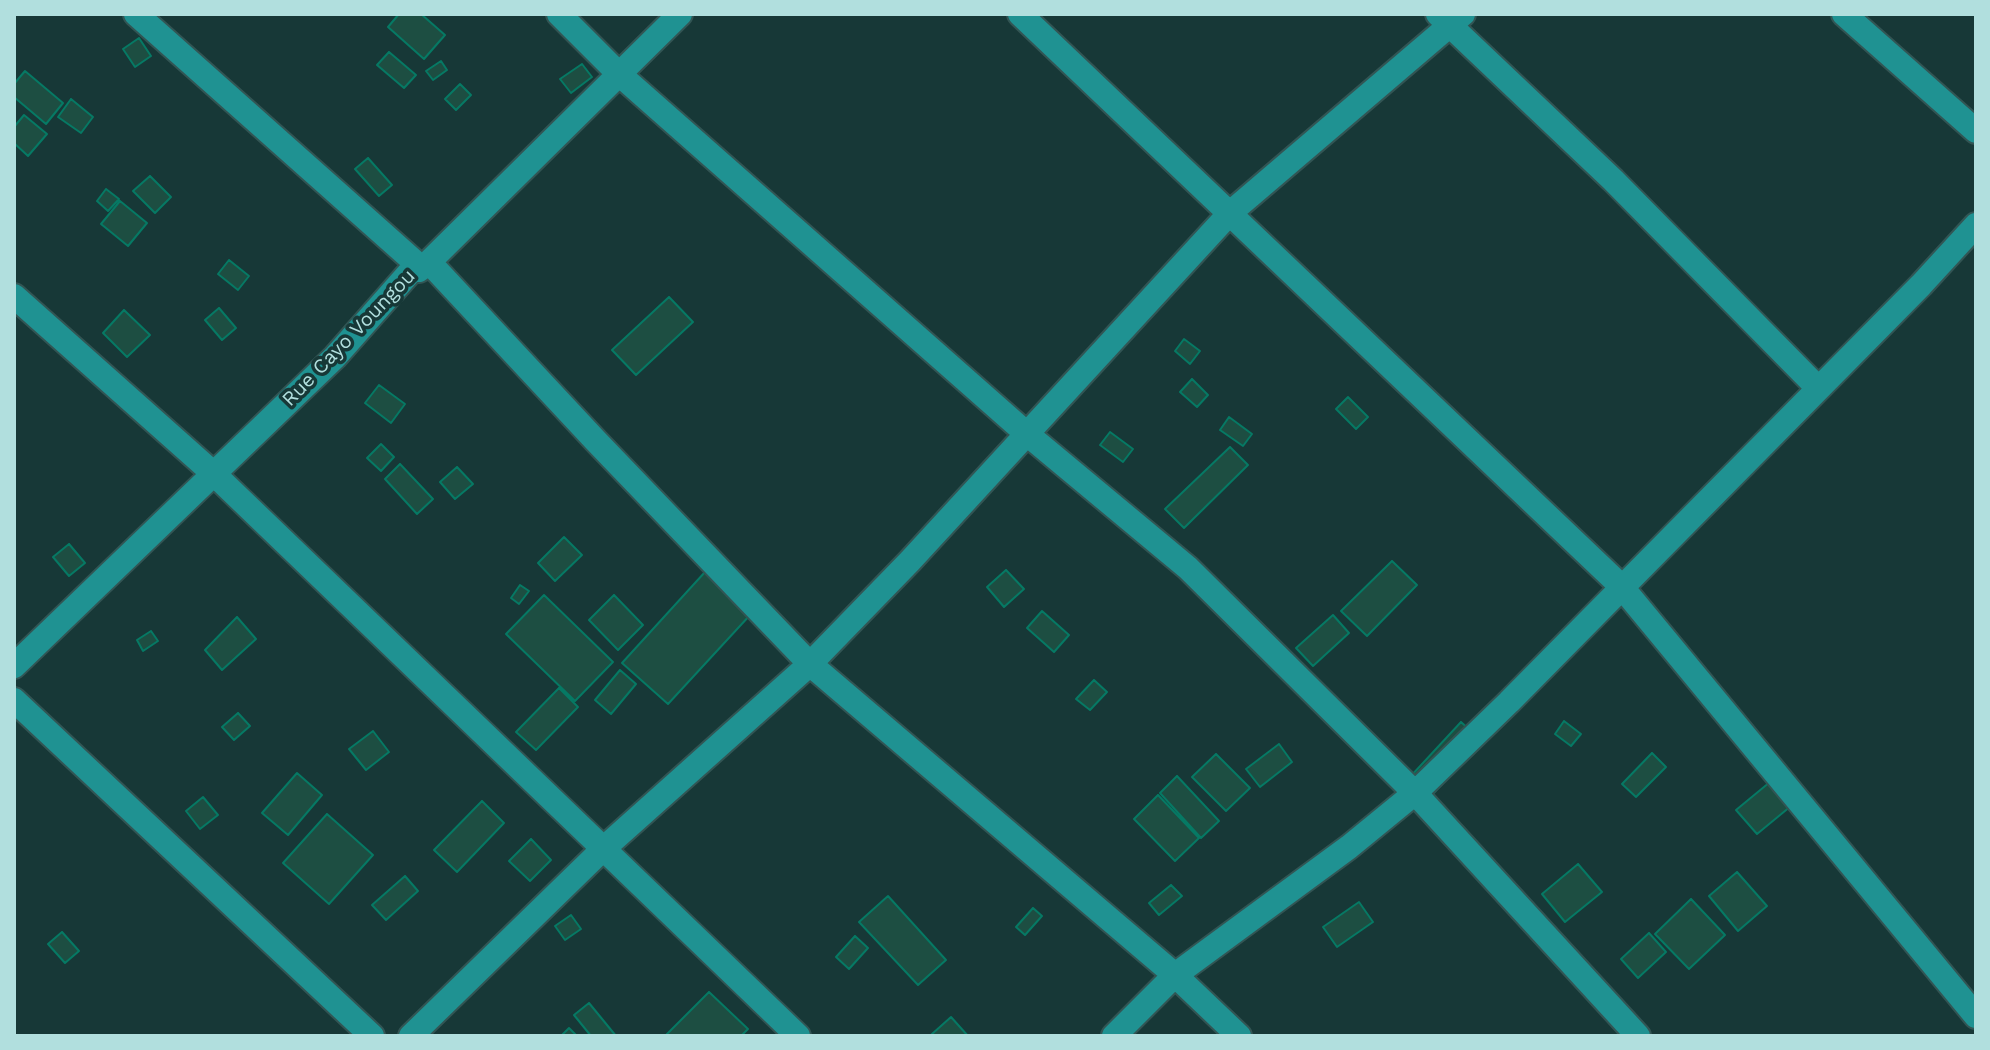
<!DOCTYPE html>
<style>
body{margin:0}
#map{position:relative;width:1990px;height:1050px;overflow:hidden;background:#173837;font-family:"Work Sans",sans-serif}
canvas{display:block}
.frame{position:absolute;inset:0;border:16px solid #b1dfde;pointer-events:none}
</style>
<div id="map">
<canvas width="1990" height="1050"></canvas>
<div class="frame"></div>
</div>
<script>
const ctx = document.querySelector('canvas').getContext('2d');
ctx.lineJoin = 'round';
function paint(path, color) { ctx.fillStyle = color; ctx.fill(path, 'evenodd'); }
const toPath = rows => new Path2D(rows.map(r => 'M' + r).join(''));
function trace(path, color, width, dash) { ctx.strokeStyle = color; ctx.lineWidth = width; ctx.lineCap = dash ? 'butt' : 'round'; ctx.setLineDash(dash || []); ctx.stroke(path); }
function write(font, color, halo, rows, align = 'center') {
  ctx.font = font + ' "Work Sans",sans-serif'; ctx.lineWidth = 7; ctx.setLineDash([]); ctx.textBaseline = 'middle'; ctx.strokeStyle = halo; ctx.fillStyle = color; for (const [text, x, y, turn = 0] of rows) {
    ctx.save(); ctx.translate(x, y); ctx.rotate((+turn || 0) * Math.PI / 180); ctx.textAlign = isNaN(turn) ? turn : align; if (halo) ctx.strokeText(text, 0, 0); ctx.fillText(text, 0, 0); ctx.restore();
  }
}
const building = toPath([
 [399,14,421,14,445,35,424,59,388,27,399,14],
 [139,38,151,56,135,67,123,49,139,38],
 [389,52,416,75,404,88,377,65,389,52],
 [441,61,447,70,433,80,426,71,441,61],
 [582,64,592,77,571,93,560,79,582,64],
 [25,71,63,103,46,124,14,97,14,84,25,71],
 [460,84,471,95,456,110,445,99,460,84],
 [71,99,93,117,81,133,58,117,71,99],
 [24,115,47,134,28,156,14,143,14,127,24,115],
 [368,158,392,185,379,196,355,169,368,158],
 [150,176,171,197,155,213,133,191,150,176],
 [106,189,119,199,108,211,97,201,106,189],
 [120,201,147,223,128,246,101,224,120,201],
 [229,260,249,276,238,290,218,274,229,260],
 [669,297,693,322,636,375,612,350,669,297],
 [219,308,236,328,222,340,205,320,219,308],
 [124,310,150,335,127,357,103,333,124,310],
 [1184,339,1200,351,1190,364,1175,351,1184,339],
 [1192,379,1208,395,1197,407,1180,392,1192,379],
 [379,385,405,404,391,423,365,403,379,385],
 [1348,397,1368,417,1356,429,1336,409,1348,397],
 [1229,417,1252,434,1243,446,1220,430,1229,417],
 [1110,432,1133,449,1123,462,1100,445,1110,432],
 [381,444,394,457,381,471,367,458,381,444],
 [1230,447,1248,465,1184,528,1165,509,1230,447],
 [400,464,433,499,417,514,385,479,400,464],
 [457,467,473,484,455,499,440,482,457,467],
 [564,537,582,555,555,581,538,563,564,537],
 [69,544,85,563,69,576,53,557,69,544],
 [1392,561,1417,585,1367,636,1341,611,1392,561],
 [1006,570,1024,589,1004,607,987,587,1006,570],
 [705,572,751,614,668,704,622,663,705,572],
 [520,585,529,591,519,604,511,598,520,585],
 [544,595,613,662,575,701,506,634,544,595],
 [614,595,643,625,618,650,589,620,614,595],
 [1042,611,1069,635,1054,652,1027,628,1042,611],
 [1333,615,1349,633,1313,666,1296,648,1333,615],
 [237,617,256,639,222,670,205,650,237,617],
 [151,631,158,641,143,651,137,640,151,631],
 [620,670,636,684,611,714,595,700,620,670],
 [1094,680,1107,692,1090,710,1076,699,1094,680],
 [559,688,578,707,536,750,516,732,559,688],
 [238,713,250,726,234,740,222,727,238,713],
 [1564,721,1581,734,1571,746,1555,734,1564,721],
 [1461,722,1482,741,1431,796,1410,777,1461,722],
 [373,731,389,752,366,770,349,749,373,731],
 [1279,744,1292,762,1260,787,1246,769,1279,744],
 [1652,753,1666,767,1636,797,1622,784,1652,753],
 [1216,754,1250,788,1226,811,1192,777,1216,754],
 [297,773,322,795,288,835,262,813,297,773],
 [1177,776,1219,821,1201,838,1160,793,1177,776],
 [1770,782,1791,806,1757,834,1736,810,1770,782],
 [1158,795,1199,838,1175,861,1134,819,1158,795],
 [203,797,218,815,200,829,186,811,203,797],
 [482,801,504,823,457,872,434,850,482,801],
 [327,814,373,855,329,904,283,863,327,814],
 [531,839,551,860,530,881,509,861,531,839],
 [1578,864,1602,892,1565,922,1542,894,1578,864],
 [1737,872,1767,906,1738,931,1709,896,1737,872],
 [405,876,418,891,386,920,372,905,405,876],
 [1171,885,1182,896,1159,915,1149,903,1171,885],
 [888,896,946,960,918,985,859,922,888,896],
 [1691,899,1725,935,1689,969,1655,934,1691,899],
 [1359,902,1373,922,1337,947,1323,927,1359,902],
 [1033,908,1042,916,1025,935,1016,927,1033,908],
 [571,915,581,929,565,940,555,926,571,915],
 [62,932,79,951,65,963,48,944,62,932],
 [1649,933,1666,952,1638,978,1621,959,1649,933],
 [855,936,868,948,849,969,836,957,855,936],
 [709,992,748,1029,741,1036,665,1036,709,992],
 [589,1003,616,1036,591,1036,574,1015,589,1003],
 [951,1017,968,1036,934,1036,932,1034,951,1017],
 [569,1028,577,1036,561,1036,569,1028]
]);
const minor = toPath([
 [136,14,417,264],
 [559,14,619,74,1027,434,1188,568,1415,793,1638,1036],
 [1020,14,1621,586,1976,1016],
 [1438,14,1613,180,1818,388],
 [1844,14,1976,131],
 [429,262,595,440,810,664,1175,975,1239,1036],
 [14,296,214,474,798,1036],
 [14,666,335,357,417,264,419,270,429,262,680,14],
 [14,700,372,1036],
 [411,1036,603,849,810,664,910,561,1230,213,1463,14],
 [1114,1036,1175,975,1349,847,1415,793,1509,702,1921,285,1976,225]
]);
const streetNames = [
 ["Rue Cayo Voungou",349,338,-46]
];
paint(building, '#1d4e42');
trace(building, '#067964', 2);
trace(minor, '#325554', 28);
trace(minor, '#1f9292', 24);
write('20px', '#b1dfde', '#173837', streetNames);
</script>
